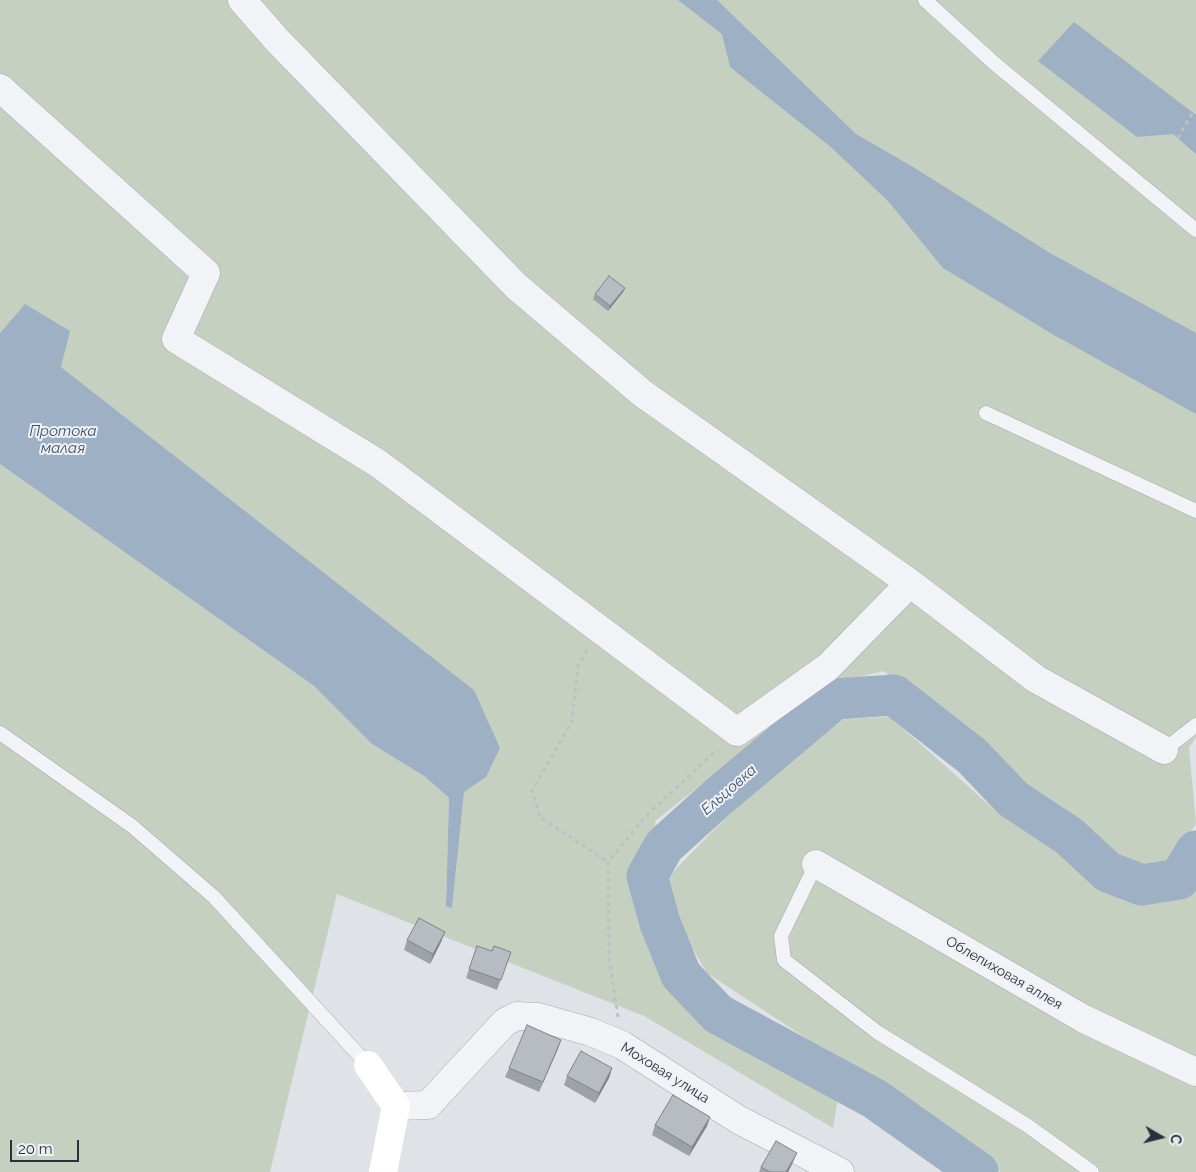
<!DOCTYPE html>
<meta charset="utf-8">
<style>
body{margin:0}
#map{position:relative;width:1196px;height:1172px;overflow:hidden;background:#dfe2e7;font-family:Raleway,sans-serif}
canvas{display:block}
.north{position:absolute;left:1136px;top:1112px;width:50px;height:50px;-webkit-text-stroke:4px #eff1f5;paint-order:stroke;rotate:98deg;font-size:14px;font-weight:700;line-height:20px;text-align:center;color:#2a303c}
.north::after{content:'';display:block;margin:auto;width:18px;height:22px;background:#2a303c;clip-path:polygon(50% 0,100% 100%,50% 72%,0 100%)}
.scale{position:absolute;left:10px;top:1140px;width:69px;height:22px;box-sizing:border-box;border:2px solid #2a303c;border-top:0;padding-left:6px;font-size:15px;line-height:18px;white-space:nowrap;color:#2a303c;-webkit-text-stroke:4px #eff1f5;paint-order:stroke}
</style>
<div id="map">
<canvas width="1196" height="1172"></canvas>
<div class="north">С</div>
<div class="scale">20 m</div>
</div>
<script>
const ctx = document.querySelector('canvas').getContext('2d');
ctx.lineJoin = 'round';
function paint(path, color) { ctx.fillStyle = color; ctx.fill(path, 'evenodd'); }
const toPath = rows => new Path2D(rows.map(r => 'M' + r).join(''));
function trace(path, color, width, dash) { ctx.strokeStyle = color; ctx.lineWidth = width; ctx.lineCap = dash ? 'butt' : 'round'; ctx.setLineDash(dash || []); ctx.stroke(path); }
function write(font, color, halo, rows, align = 'center') {
  ctx.font = font + ' Raleway,sans-serif'; ctx.lineWidth = 4; ctx.setLineDash([]); ctx.textBaseline = 'middle'; ctx.strokeStyle = halo; ctx.fillStyle = color; for (const [text, x, y, turn = 0] of rows) {
    ctx.save(); ctx.translate(x, y); ctx.rotate((+turn || 0) * Math.PI / 180); ctx.textAlign = isNaN(turn) ? turn : align; if (halo) ctx.strokeText(text, 0, 0); ctx.fillText(text, 0, 0); ctx.restore();
  }
}
const green = toPath([
 [0,0,1196,0,1196,737,1189,748,1196,823,1169,868,1143,875,1115,861,1085,833,1008,771,949,716,883,671,828,685,655,821,665,916,722,1012,838,1098,833,1128,644,1016,337,894,270,1172,0,1172,0,464,314,686,372,744,424,776,449,798,446,906,452,907,464,791,486,777,474,690,61,367,25,305,0,333],
 [890,717,996,811,1137,904,1194,888,1196,885,1196,1172,1001,1172,923,1115,707,973,682,930,668,877,750,793,844,719]
]);
const water = toPath([
 [678,0,717,0,856,134,913,167,1050,253,1196,333,1196,414,1054,335,943,268,888,201,832,148,730,67,722,34],
 [1074,22,1196,115,1196,154,1173,134,1137,137,1038,61],
 [25,304,70,331,61,367,474,690,500,748,486,777,464,792,452,908,446,906,449,798,424,776,372,744,314,686,0,464,0,333]
]);
const river = toPath([
 [978,1172,875,1099,718,1014,681,975,660,923,647,876,664,846,717,798,835,699,894,695,972,756,1013,799,1069,836,1108,872,1142,885,1179,879,1196,851]
]);
const path = toPath([
 [1178,138,1193,112],
 [587,650,578,666,572,721,532,791,540,817,608,862],
 [618,1017,609,957,608,862,645,817,718,749]
]);
const lane = toPath([
 [925,0,994,63,1196,230],
 [986,413,1196,511],
 [0,733,132,826,214,897,368,1065],
 [1164,750,1196,725],
 [816,864,781,936,784,960,877,1032,1028,1126,1092,1172]
]);
const street = toPath([
 [242,0,277,40,516,286,642,393,910,583,1036,679,1164,750],
 [0,88,206,273,176,339,379,464,737,732,828,667,910,583],
 [816,864,1084,1019,1196,1072],
 [396,1106,428,1105,505,1022,517,1016,538,1017,591,1032,622,1045,739,1120,840,1172]
]);
const secondary = toPath([
 [368,1065,396,1106,383,1172]
]);
const wall = toPath([
 [625,288,623,292,608,311,593,299,595,294],
 [445,932,441,942,430,964,404,950,407,940],
 [477,946,492,951,511,952,497,990,466,978],
 [561,1040,539,1092,505,1077,509,1068],
 [612,1068,609,1078,595,1103,564,1085,567,1076],
 [655,1125,707,1126,689,1156,652,1135],
 [793,1162,788,1172,759,1172,761,1167]
]);
const shadedWall = toPath([
 [625,288,623,292,608,311,610,306],
 [445,932,441,942,430,964,433,954],
 [561,1040,558,1049,539,1092,543,1082],
 [612,1068,609,1078,595,1103,599,1093],
 [710,1117,707,1126,689,1156,692,1147],
 [797,1153,793,1162,788,1172,786,1172]
]);
const building = toPath([
 [609,276,625,288,610,306,595,294,609,276],
 [419,918,445,932,433,954,407,940,419,918],
 [477,946,492,951,494,946,511,952,501,980,469,969,477,946],
 [527,1025,561,1040,543,1082,509,1068,527,1025],
 [581,1051,612,1068,599,1093,567,1076,581,1051],
 [673,1095,710,1117,692,1147,655,1125,673,1095],
 [776,1141,797,1153,786,1172,770,1172,761,1167,776,1141]
]);
const streetNames = [
 ["Облепиховая аллея",1004,973,30],
 ["Моховая улица",665,1073,32]
];
const waterNames = [
 ["Протока",63,431],
 ["малая",63,448],
 ["Ельцовка",729,790,-41]
];
paint(green, '#c5d0c1');
paint(water, '#9eb0c3');
trace(river, '#9eb0c3', 41);
trace(lane, '#a5a9b0', 15);
trace(street, '#a5a9b0', 29);
trace(path, '#bec0c6', 3, [4, 4]);
trace(lane, '#f2f3f6', 14);
trace(street, '#f2f3f6', 28);
trace(secondary, '#fff', 28);
paint(wall, '#9da2a8');
paint(shadedWall, '#808488');
paint(building, '#b7bcc3');
trace(building, '#808488', 1);
write('14px', '#2a303c', '#eff1f5', streetNames);
write('italic 15px', '#394f6b', '#eff1f5', waterNames);
</script>
